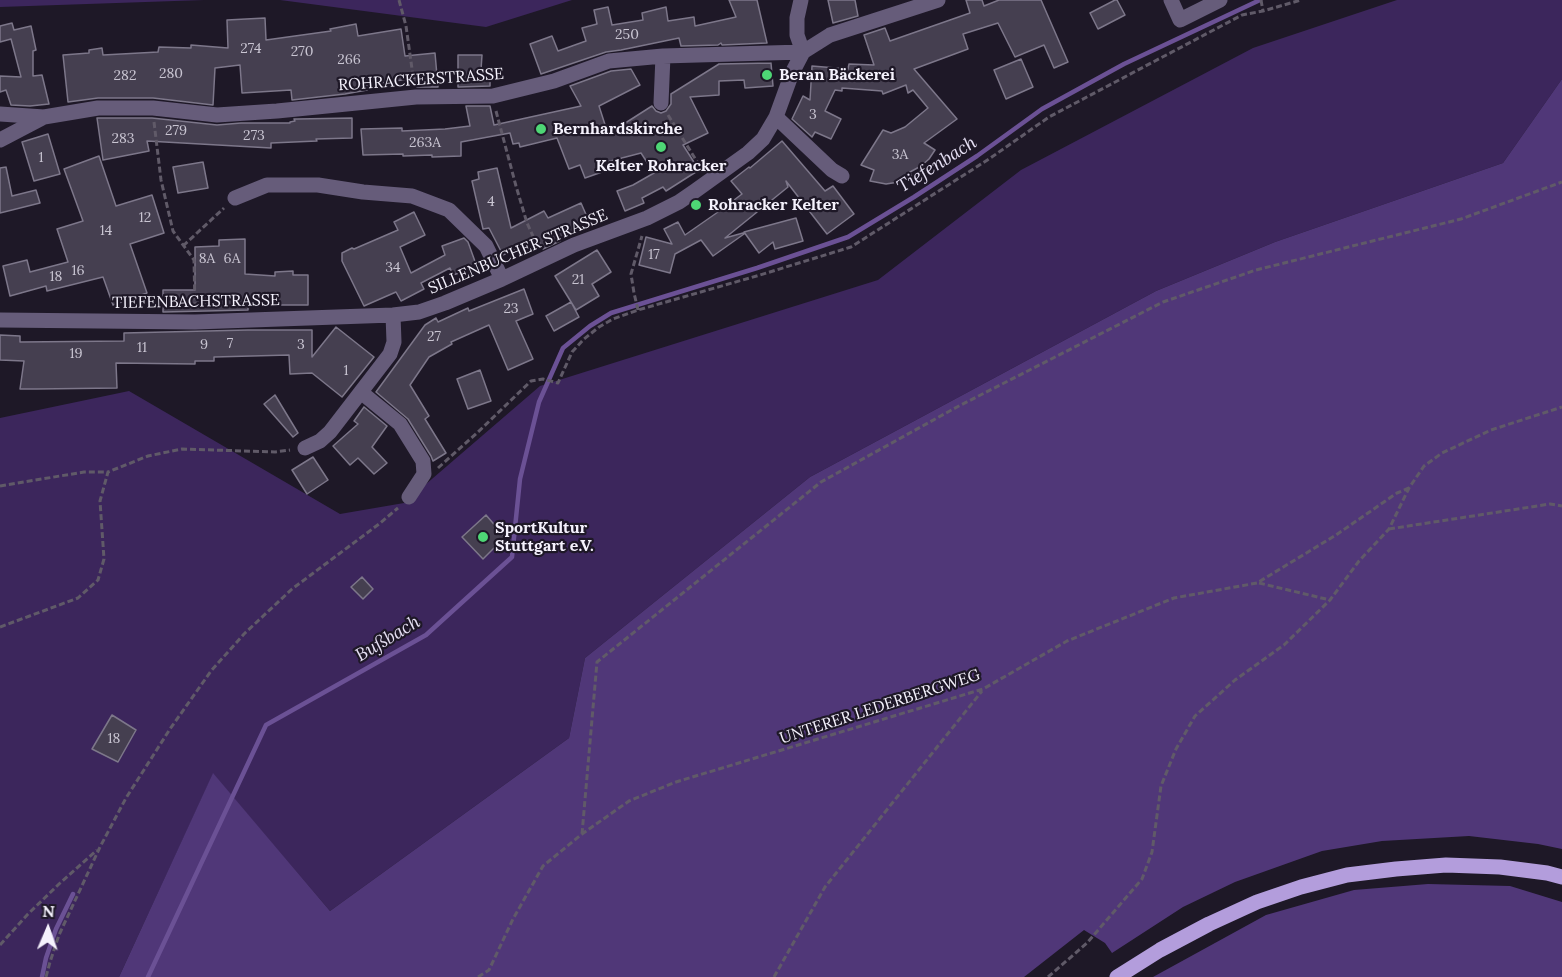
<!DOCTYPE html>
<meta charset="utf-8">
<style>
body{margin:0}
#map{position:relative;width:1562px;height:977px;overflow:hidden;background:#1e1827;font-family:Lora,serif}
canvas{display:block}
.north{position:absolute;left:18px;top:899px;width:60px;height:60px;-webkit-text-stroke:4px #1e1827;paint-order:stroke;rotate:2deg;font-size:16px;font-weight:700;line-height:24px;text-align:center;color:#f5f2fd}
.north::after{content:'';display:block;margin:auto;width:21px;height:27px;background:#f5f2fd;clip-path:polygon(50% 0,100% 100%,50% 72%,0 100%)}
</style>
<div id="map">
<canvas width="1562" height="977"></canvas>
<div class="north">N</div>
</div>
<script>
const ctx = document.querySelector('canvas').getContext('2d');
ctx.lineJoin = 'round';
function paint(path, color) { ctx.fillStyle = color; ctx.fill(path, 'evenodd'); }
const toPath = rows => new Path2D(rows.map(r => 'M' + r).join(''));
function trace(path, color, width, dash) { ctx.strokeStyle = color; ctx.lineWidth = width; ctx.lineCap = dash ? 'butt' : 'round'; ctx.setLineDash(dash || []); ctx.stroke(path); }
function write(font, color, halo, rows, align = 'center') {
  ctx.font = font + ' Lora,serif'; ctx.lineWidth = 4.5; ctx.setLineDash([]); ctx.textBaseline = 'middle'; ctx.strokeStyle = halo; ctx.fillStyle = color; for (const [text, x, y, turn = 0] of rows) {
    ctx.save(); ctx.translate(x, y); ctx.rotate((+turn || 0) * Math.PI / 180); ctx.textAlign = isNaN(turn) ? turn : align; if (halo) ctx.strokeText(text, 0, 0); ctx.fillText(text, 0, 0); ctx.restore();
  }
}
const green = toPath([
 [0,0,204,0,0,7],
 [280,0,572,0,486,27],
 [1397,0,1562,0,1562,79,1503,163,1275,242,1156,291,810,477,585,658,569,738,330,911,213,774,119,977,0,977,0,418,129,391,340,514,404,503,540,386,878,280,1021,170,1253,48]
]);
const forest = toPath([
 [1562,79,1562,849,1538,844,1469,836,1382,841,1322,851,1235,882,1183,907,1112,953,1105,943,1084,930,1024,977,119,977,213,773,330,911,569,738,585,658,810,477,1156,291,1275,242,1503,163],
 [1428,884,1510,886,1562,902,1562,977,1153,977,1266,915,1354,890]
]);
const stream = toPath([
 [42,977,46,958,56,929,73,894],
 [148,977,266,725,426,635,512,557,520,479,539,402,563,348,590,326,611,313,757,268,848,237,914,197,977,156,1042,109,1124,64,1260,0]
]);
const building = toPath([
 [729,0,757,0,767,43,722,45,721,43,718,45,681,46,679,38,621,50,606,52,541,74,530,44,552,36,558,51,586,41,582,28,597,24,594,10,608,7,612,25,643,20,642,13,666,7,668,21,694,17,695,26,736,17,729,0],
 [828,0,855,0,858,16,833,23,828,0],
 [966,0,982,0,984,6,999,0,1041,0,1068,62,1054,68,1044,45,1015,57,998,23,963,34,968,49,914,69,957,119,924,143,935,150,929,159,921,166,910,172,913,179,899,182,886,184,870,181,874,170,861,165,883,130,891,133,905,127,928,108,913,90,908,93,906,85,883,94,882,91,842,88,842,91,835,90,825,111,841,119,831,139,815,132,812,137,792,119,803,96,810,100,812,66,848,69,849,64,874,65,864,35,885,28,890,41,970,13,966,0],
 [1115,0,1117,0,1125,15,1098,29,1090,13,1115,0],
 [265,18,266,40,331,31,330,29,356,24,358,36,401,29,405,56,435,53,438,87,417,87,416,78,367,85,367,90,345,94,292,100,291,90,242,93,240,65,215,68,213,105,153,98,98,98,68,102,63,55,89,53,89,50,102,48,103,55,158,52,159,47,191,48,191,45,228,48,227,20,265,18],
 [12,23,14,30,31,26,36,50,33,51,33,76,42,75,49,104,30,106,11,105,6,90,0,92,0,76,21,77,11,39,0,42,0,26,12,23],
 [458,55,482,55,481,70,490,71,490,86,458,87,458,55],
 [1021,59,1033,87,1006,99,994,70,1021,59],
 [771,63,773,86,745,88,744,80,719,81,719,95,690,97,708,133,683,145,699,170,666,191,663,187,642,198,644,203,625,211,617,191,633,185,654,173,641,153,599,164,602,172,585,178,580,165,569,169,557,138,520,147,519,143,513,144,510,133,461,142,461,156,432,157,432,155,403,156,403,154,363,155,361,129,402,128,402,131,445,129,470,126,466,106,490,106,494,125,581,106,570,86,611,71,631,69,640,85,599,106,608,134,652,106,656,111,661,113,666,111,671,104,671,94,719,64,771,63],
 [97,118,152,118,217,125,241,123,290,123,290,122,295,121,294,119,297,119,352,118,352,138,316,139,317,141,271,143,271,148,147,141,149,151,103,160,97,118],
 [48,134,60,174,34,181,22,142,48,134],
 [782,141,825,191,833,186,854,214,827,234,786,181,788,187,725,238,743,233,744,234,713,256,701,240,675,254,670,273,639,265,646,237,672,244,664,229,678,222,685,235,718,212,742,194,731,181,749,167,750,168,782,141],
 [99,156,116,206,152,195,164,233,130,244,147,293,113,305,103,277,47,291,46,286,10,296,3,266,27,260,30,272,68,262,57,229,83,221,64,169,99,156],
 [203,162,208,188,178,193,173,167,203,162],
 [6,167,12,196,36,190,40,203,0,213,0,168,6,167],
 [497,168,511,228,544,211,548,218,581,203,591,226,559,240,560,241,543,249,537,238,503,255,489,228,483,229,472,181,479,179,478,172,497,168],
 [414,212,425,235,400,247,411,273,445,255,442,246,464,238,468,242,477,267,453,275,450,268,421,283,424,289,401,301,396,292,364,306,342,261,342,253,352,248,354,249,398,230,394,222,414,212],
 [796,218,803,241,775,249,773,242,759,253,744,232,796,218],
 [245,239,245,274,275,276,275,272,293,271,293,275,308,275,308,305,248,305,248,310,163,312,163,290,195,290,195,247,219,246,219,240,245,239],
 [597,250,611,272,592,284,599,296,576,310,555,276,597,250],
 [524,289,533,314,516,321,533,359,508,370,489,325,451,342,452,344,429,357,410,385,429,416,425,419,446,453,433,461,431,456,408,419,376,392,425,325,436,318,438,322,468,308,469,311,524,289],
 [571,302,579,317,554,331,546,316,571,302],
 [336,327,374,357,342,397,312,373,290,374,289,355,214,357,214,361,195,361,195,364,116,363,117,388,37,389,20,389,24,361,0,360,0,335,20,336,20,342,124,341,124,333,248,330,312,330,312,357,336,327],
 [480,370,491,401,468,409,457,379,480,370],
 [275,395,298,433,293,437,264,404,275,395],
 [364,407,387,426,372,447,387,463,374,474,358,458,350,465,333,446,358,424,354,421,364,407],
 [313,457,328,480,307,494,292,470,313,457],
 [486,515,505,537,483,559,462,537,486,515],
 [362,577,373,589,363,599,351,587,362,577],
 [112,715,136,730,118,762,92,749,112,715]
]);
const path = toPath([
 [399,0,406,26,414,83],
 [1261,0,1263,11],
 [496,111,516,186,527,223,537,245],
 [668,115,701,168],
 [154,122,161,180,173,231,194,260,195,308],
 [183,246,224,208],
 [638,310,634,293,631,274,642,236],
 [438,468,477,433,531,381,543,379,558,383,572,352,584,339,599,327,613,319,638,310,760,275,851,247,989,159,1049,117,1242,15,1263,11,1301,0],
 [0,486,84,472,108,472],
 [1389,529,1550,504,1562,506],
 [1259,583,1330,600],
 [0,627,78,598,98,580,104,559,100,501,108,472,148,456,182,449,275,452,290,450],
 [582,834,597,662,821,482,957,407,1163,302,1256,270,1461,219,1562,182],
 [0,945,28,914,59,884,97,850],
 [46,977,50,962,59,935,100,847,126,798,170,729,211,671,244,634,292,589,379,524,398,508],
 [478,977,489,970,513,919,543,866,582,834,629,801,676,782,983,689,1067,641,1174,598,1257,583,1336,535,1397,493,1409,488],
 [774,977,825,887,982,691],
 [1048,977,1087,943,1142,879,1152,852,1161,786,1176,749,1195,716,1235,680,1284,645,1330,600,1359,561,1389,529,1409,488,1424,466,1442,453,1491,430,1562,407]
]);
const minor = toPath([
 [801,0,797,18,797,35,803,52],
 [1171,0,1180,20,1220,0],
 [661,103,663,56],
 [0,114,44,117,98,108,153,108,217,115,277,111,416,97,493,96,554,81,609,61,663,56,803,52,830,35,938,0],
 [776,117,832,170,842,176],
 [0,140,42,118],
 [235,198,267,185,318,185,363,192,412,196,449,210,486,246,502,279],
 [0,320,195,322,393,315,419,312,445,303,502,279,574,245,647,218,679,202,695,191,748,153,763,139,776,117,792,73,803,52],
 [362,393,400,424,423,461,424,474,409,497],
 [305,448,320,441,330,432,390,354,394,342,393,315]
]);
const major = toPath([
 [1117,977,1160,950,1209,924,1257,902,1301,887,1347,875,1396,869,1446,865,1500,867,1547,873,1562,877]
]);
const markers = [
 [767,75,6,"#4ed675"],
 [541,129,6,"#4ed675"],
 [661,147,6,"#4ed675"],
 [696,205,6,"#4ed675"],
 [483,537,6,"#4ed675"]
];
const numberNames = [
 ["250",627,35],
 ["274",251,49],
 ["270",302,52],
 ["266",349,60],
 ["280",171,74],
 ["282",125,76],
 ["3",813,115],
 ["279",176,131],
 ["273",254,136],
 ["283",123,139],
 ["263A",425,143],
 ["3A",900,155],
 ["1",41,158],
 ["4",491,202],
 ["12",145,218],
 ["14",106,231],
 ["17",654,255],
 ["8A",207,259],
 ["6A",232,259],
 ["34",393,268],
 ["16",78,271],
 ["18",56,277],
 ["21",578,280],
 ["23",511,309],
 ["27",434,337],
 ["7",230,344],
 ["9",204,345],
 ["3",301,345],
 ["11",142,348],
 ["19",76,354],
 ["1",346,371],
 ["18",114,739]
];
const poiNames = [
 ["Beran Bäckerei",779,75],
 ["Bernhardskirche",553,129],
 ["Kelter Rohracker",661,166,"center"],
 ["Rohracker Kelter",708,205],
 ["SportKultur",495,528],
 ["Stuttgart e.V.",495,546]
];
const streetNames = [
 ["ROHRACKERSTRASSE",421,80,-4],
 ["SILLENBUCHER STRASSE",518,252,-23],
 ["TIEFENBACHSTRASSE",196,302,-1],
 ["UNTERER LEDERBERGWEG",880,707,-18]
];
const waterNames = [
 ["Tiefenbach",937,165,-32],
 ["Bußbach",388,639,-31]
];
paint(green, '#3c265c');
paint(forest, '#503778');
trace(stream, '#6b5195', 4.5);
paint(building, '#453f50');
trace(building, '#7d778a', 1.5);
trace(path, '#605a68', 3, [6, 3]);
trace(minor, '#665c7a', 15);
trace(major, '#b39ddc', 15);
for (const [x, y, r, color] of markers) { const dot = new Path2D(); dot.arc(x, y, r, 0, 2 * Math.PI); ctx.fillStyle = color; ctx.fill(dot); trace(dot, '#1e1827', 2); }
write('14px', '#c9c5d2', null, numberNames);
write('bold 16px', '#f5f2fd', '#1e1827', poiNames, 'left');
write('16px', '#f5f2fd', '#1e1827', streetNames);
write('italic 18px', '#e5dff3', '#1e1827', waterNames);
</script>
